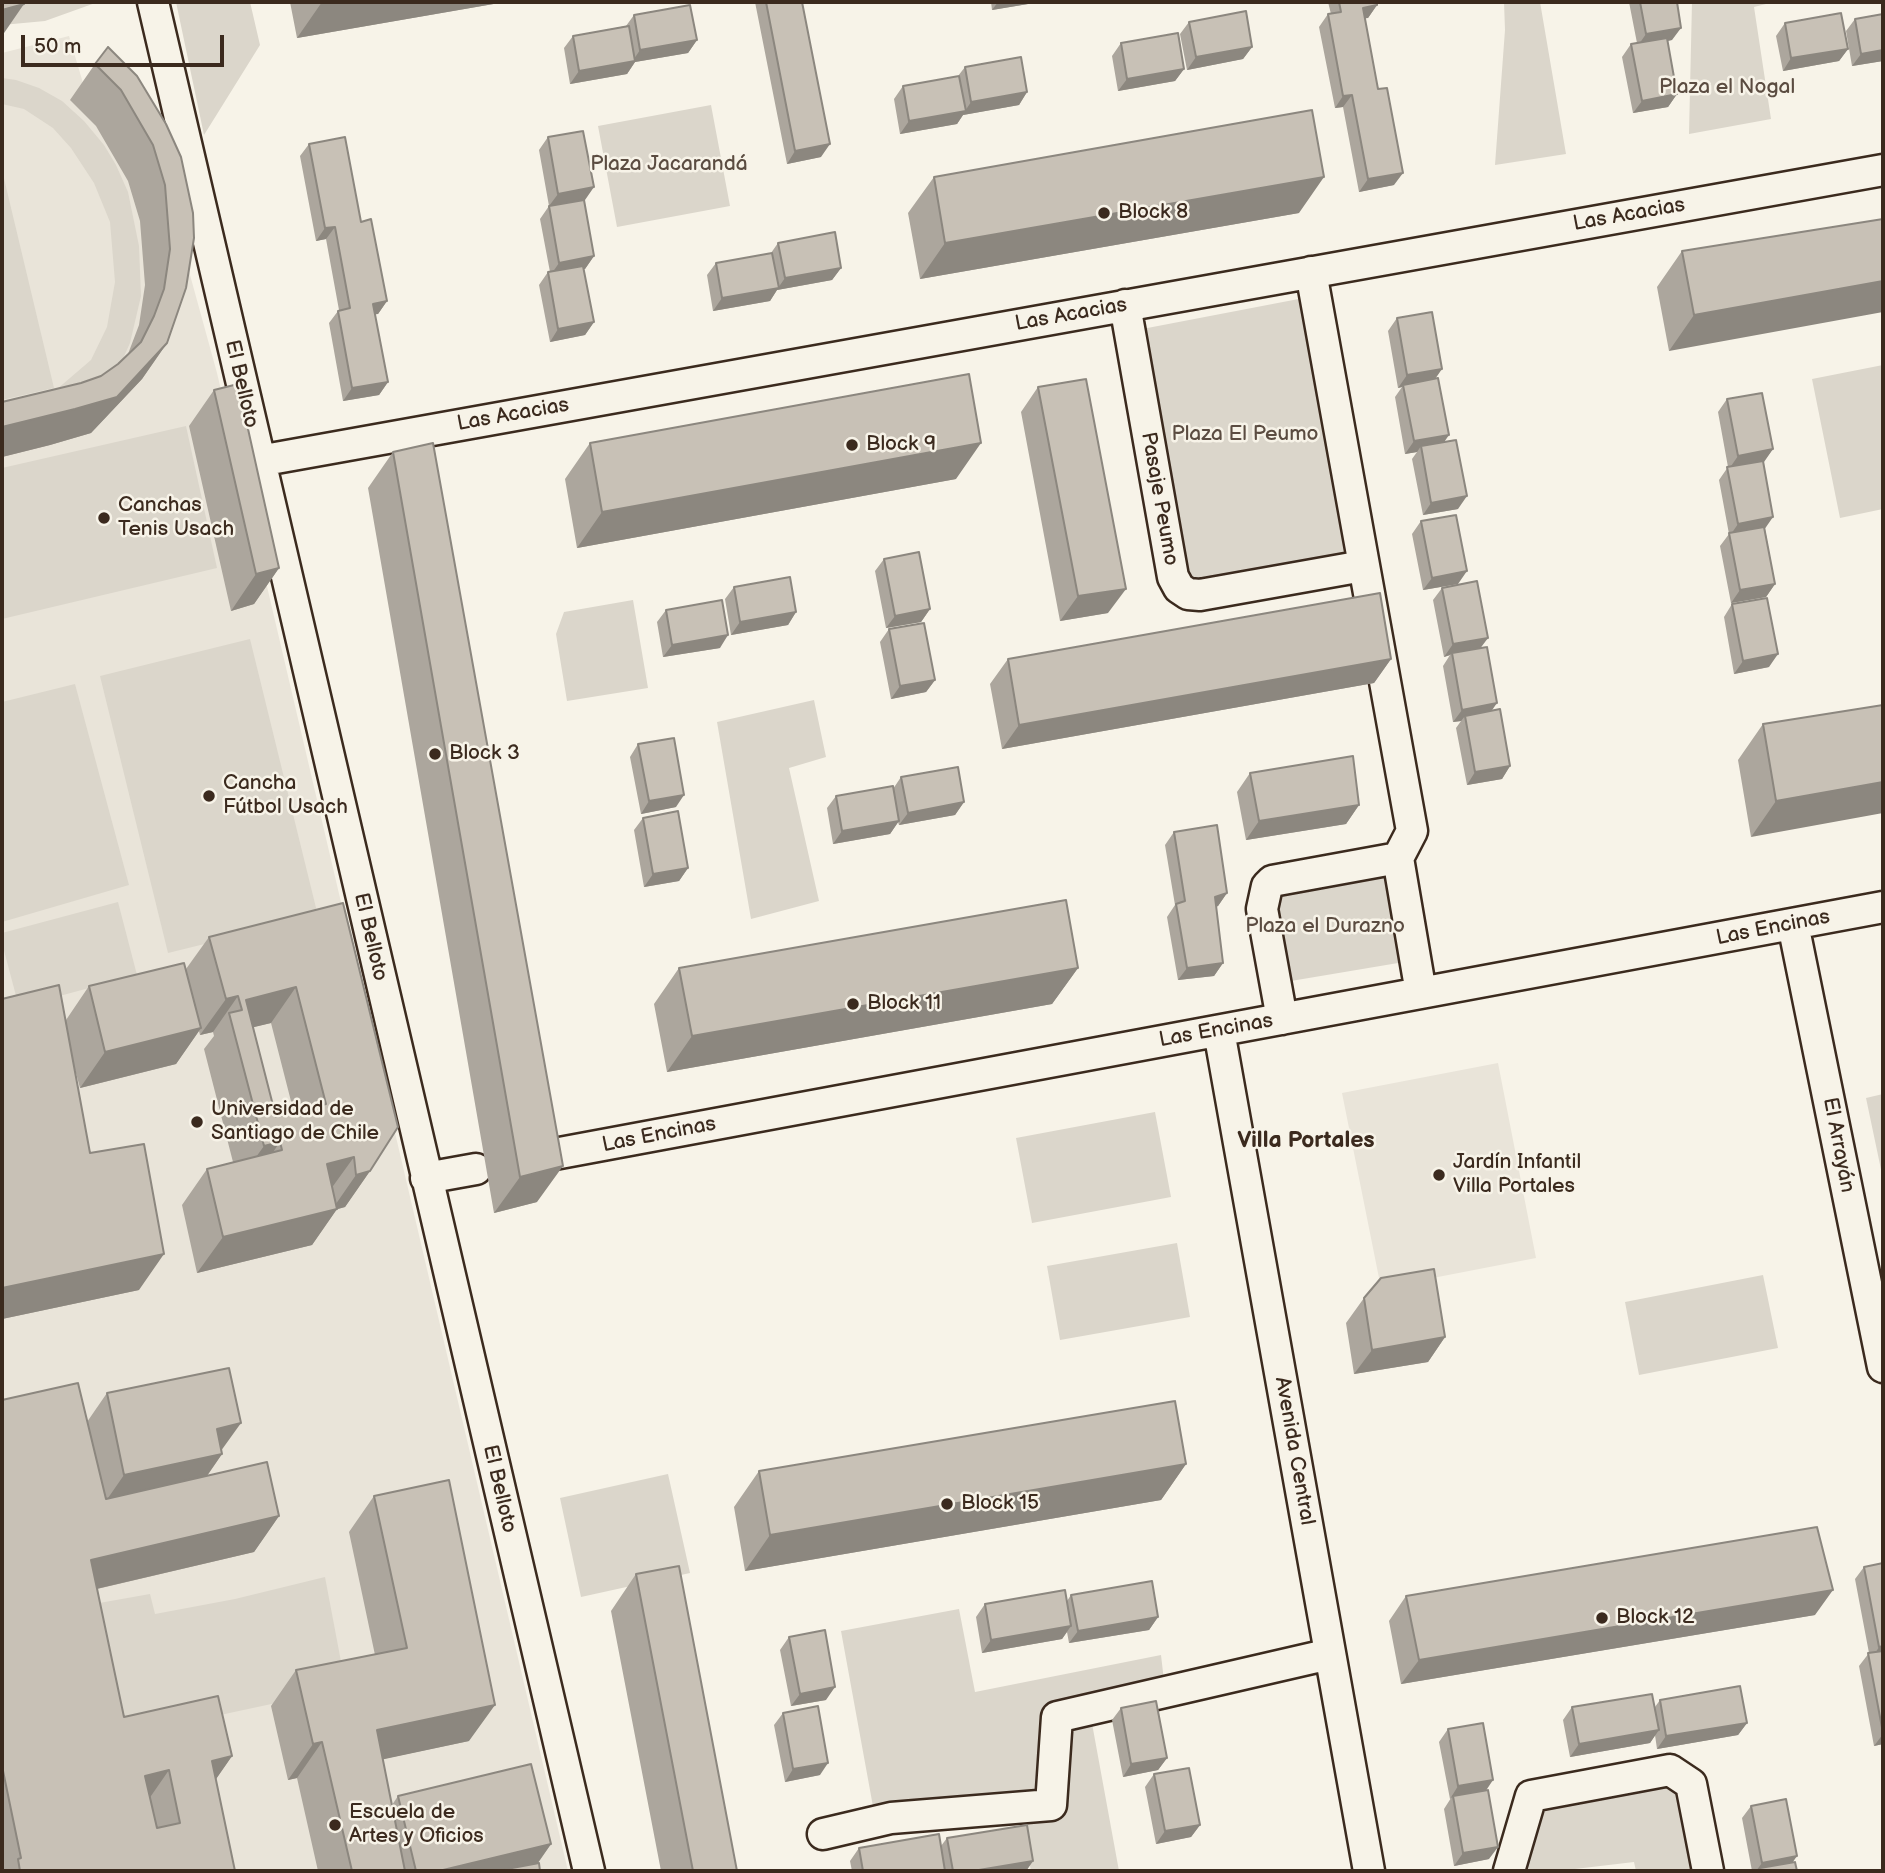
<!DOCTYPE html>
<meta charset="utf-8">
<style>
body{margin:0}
#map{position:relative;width:1885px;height:1873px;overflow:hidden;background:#f7f3e8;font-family:"Balsamiq Sans",sans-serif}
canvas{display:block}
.frame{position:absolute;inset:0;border:4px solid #3b2a1e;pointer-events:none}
.scale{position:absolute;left:21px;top:35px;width:203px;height:32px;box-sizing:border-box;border:4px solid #3b2a1e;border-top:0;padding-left:9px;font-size:21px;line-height:24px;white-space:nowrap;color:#3b2a1e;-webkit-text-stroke:5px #f7f3e8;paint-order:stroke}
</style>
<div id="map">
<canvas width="1885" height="1873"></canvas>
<div class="frame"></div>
<div class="scale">50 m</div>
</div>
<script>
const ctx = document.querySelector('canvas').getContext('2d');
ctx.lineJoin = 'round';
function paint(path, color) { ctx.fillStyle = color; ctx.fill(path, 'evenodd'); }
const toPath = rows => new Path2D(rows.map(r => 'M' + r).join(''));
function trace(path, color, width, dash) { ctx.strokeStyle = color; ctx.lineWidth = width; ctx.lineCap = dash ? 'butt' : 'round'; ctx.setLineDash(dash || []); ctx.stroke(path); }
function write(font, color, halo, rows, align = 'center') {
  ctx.font = font + ' "Balsamiq Sans",sans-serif'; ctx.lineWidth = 5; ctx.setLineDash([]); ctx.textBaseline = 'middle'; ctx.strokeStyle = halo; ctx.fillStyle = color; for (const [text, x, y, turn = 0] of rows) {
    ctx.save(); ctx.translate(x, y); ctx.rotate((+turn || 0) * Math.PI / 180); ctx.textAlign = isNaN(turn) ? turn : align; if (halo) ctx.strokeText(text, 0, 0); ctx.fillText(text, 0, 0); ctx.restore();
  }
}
const built = toPath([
 [69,36,83,83,135,75,217,373,568,1871,2,1871,2,53],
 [1498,1063,1536,1258,1381,1288,1342,1093]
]);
const green = toPath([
 [16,2,98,2,45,21,2,25],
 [176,2,250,2,260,45,204,135],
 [1504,2,1540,2,1566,154,1495,165,1505,30],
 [1692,2,1774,2,1754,7,1771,119,1689,134],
 [2,78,16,80,39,88,62,101,84,121,104,145,116,165,128,192,139,246,141,296,130,343,121,363,98,391,2,402,56,390,91,360,107,327,115,282,110,222,94,183,71,148,53,128,24,109,2,104],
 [711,105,730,206,617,227,598,126],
 [2,170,54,388,2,400],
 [1309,297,1352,549,1342,562,1201,588,1182,577,1137,330],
 [1883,365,1883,509,1840,518,1812,379],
 [186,426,217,568,2,619,2,468],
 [633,600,648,688,567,701,556,634,564,612],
 [250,639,318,916,168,953,100,676],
 [75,684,129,885,2,922,2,702],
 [814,700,826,757,789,768,819,901,751,919,717,722],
 [1391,866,1410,961,1285,982,1271,906,1275,886],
 [118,902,137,975,19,1007,2,943,2,933],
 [1883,1094,1883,1179,1866,1098],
 [1155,1112,1171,1197,1032,1223,1016,1138],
 [1177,1243,1190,1317,1060,1340,1047,1266],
 [1763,1275,1778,1348,1639,1375,1625,1302],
 [668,1474,690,1573,581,1597,560,1498],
 [325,1577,346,1688,99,1741,71,1608,150,1594,155,1614,235,1599],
 [959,1609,975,1692,1161,1655,1166,1698,1091,1718,1119,1871,1031,1871,1016,1795,874,1812,841,1631],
 [1663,1778,1683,1794,1698,1871,1636,1871,1634,1862,1558,1871,1525,1871,1539,1805]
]);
const minor = toPath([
 [153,2,589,1871],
 [1311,272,1412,831,1398,858,1421,993],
 [1125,305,1173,577,1179,588,1188,594,1200,595,1363,566],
 [259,461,1883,170],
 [1793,924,1883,1367],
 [1282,1019,1262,909,1267,886,1272,881,1398,858],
 [1219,1031,1369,1871],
 [549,1155,1883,907],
 [426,1178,476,1169],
 [823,1834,891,1818,1051,1805,1057,1717,1330,1654],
 [1509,1871,1531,1796,1670,1770,1691,1784,1708,1871]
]);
const wall = toPath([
 [290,2,505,2,297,38],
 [755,2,802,2,821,157,787,164],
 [991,2,1040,2,992,10],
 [1328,2,1377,2,1377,5,1368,18,1365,18,1394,185,1359,192,1343,107,1335,108,1319,27,1328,14,1331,14],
 [1629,2,1677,2,1672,40,1667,41,1677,94,1668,107,1633,113,1622,57,1631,44,1637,43],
 [634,15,697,40,688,53,635,62,627,74,570,84,564,48,573,36,626,26],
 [1855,19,1883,61,1852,66,1846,31],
 [1189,22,1252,47,1243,59,1187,70,1180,34],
 [1785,23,1848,49,1839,61,1783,71,1776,36],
 [1121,43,1184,69,1175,81,1118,91,1112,56],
 [108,47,181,157,167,343,142,379,91,433,50,445,2,457,2,402,81,383,101,376,118,364,128,354,139,325,145,285,140,221,128,181,96,126,70,100,95,64],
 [965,67,1027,92,1019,105,963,115,957,124,900,134,894,99,903,86,958,76],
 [548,137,585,200,584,200,594,256,585,269,583,269,594,322,585,335,550,342,539,285,548,272,550,272,540,219,549,206,539,150],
 [309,144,361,222,387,301,378,314,375,314,388,382,379,395,343,401,329,323,338,311,339,310,326,239,316,241,300,156],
 [934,177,1299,213,920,279,908,213],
 [1883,219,1669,351,1657,287,1682,251],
 [778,243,841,268,832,280,777,290,770,301,713,311,707,275,716,263,771,253],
 [1397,318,1435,379,1445,442,1458,509,1423,515,1412,459,1417,452,1405,454,1395,397,1402,387,1398,388,1388,331],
 [1038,387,1108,613,1060,621,1021,412],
 [214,390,279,568,254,604,231,611,189,426],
 [1727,399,1773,449,1763,462,1765,529,1775,584,1766,597,1731,603,1720,546,1729,534,1719,480,1728,467,1718,412],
 [590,443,956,479,577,548,565,479],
 [393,452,537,1202,494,1213,368,488],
 [1421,521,1458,584,1423,590,1412,534],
 [884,559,930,609,921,622,886,628,875,571],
 [734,587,796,612,788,625,731,635,725,599],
 [1442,588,1480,648,1492,711,1510,766,1502,779,1467,785,1456,728,1461,721,1453,722,1443,666,1450,655,1444,657,1433,600],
 [1732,604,1769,667,1734,674,1724,617],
 [666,610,720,648,663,657,657,622],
 [889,629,935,680,926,692,891,699,880,642],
 [1008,659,1391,659,1374,683,1002,749,990,684],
 [1883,705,1751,837,1738,760,1763,724],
 [638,744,676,807,641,814,630,757],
 [1250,773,1359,805,1346,824,1246,840,1237,792],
 [901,777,964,802,955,815,899,825,898,822,890,834,833,844,827,808,836,796,893,789],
 [643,818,688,868,679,881,644,887,634,830],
 [1174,832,1227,893,1218,906,1216,907,1223,963,1214,976,1178,980,1167,917,1175,905,1165,845],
 [343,903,370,1171,345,1207,337,1209,312,1245,197,1273,182,1205,207,1169,233,1162,204,1049,214,1036,213,1032,200,1035,199,1031,176,1064,80,1088,73,1062,90,1153,139,1290,2,1319,66,1020,89,986,186,969,209,937],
 [271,1023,294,1113,276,1117,253,1027],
 [679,968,1078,968,1052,1004,667,1072,654,1004],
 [1364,1298,1445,1337,1428,1362,1354,1374,1346,1323],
 [107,1393,221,1451,222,1454,207,1476,279,1516,254,1552,97,1589,124,1717,232,1756,216,1779,235,1871,2,1871,2,1400,87,1422],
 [1186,1464,1161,1500,745,1571,734,1507,759,1471],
 [374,1496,469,1741,383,1759,392,1805,398,1796,551,1844,538,1863,540,1871,318,1871,297,1778,288,1780,271,1706,296,1670,375,1655,349,1532],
 [1883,1563,1883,1744,1874,1746,1859,1666,1869,1653,1855,1579,1864,1567],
 [636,1574,737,1871,661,1871,611,1611],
 [1071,1595,1158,1617,1149,1630,1069,1643,1067,1632,1062,1639,982,1653,976,1617,985,1604,1067,1601],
 [1406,1596,1815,1615,1401,1684,1389,1621],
 [789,1637,826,1700,791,1706,780,1650],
 [1660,1700,1747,1723,1738,1735,1657,1749,1655,1735,1650,1743,1570,1757,1563,1720,1572,1707,1655,1707],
 [1121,1708,1167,1758,1158,1770,1123,1777,1112,1720],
 [783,1713,820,1775,785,1782,774,1725],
 [1448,1729,1486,1790,1489,1859,1454,1866,1444,1809,1451,1798,1450,1799,1439,1742],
 [1154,1774,1200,1825,1191,1837,1156,1844,1145,1787],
 [1751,1806,1792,1863,1797,1871,1752,1871,1742,1818],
 [947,1838,1033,1861,1026,1871,852,1871,850,1861,859,1848,941,1846]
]);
const shadedWall = toPath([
 [322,2,505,2,297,38],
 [998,2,1040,2,992,10],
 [24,4,2,36,2,10],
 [1377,5,1368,18,1354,20,1363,8],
 [1681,28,1672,40,1637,47,1646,34],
 [697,40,688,53,635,62,627,74,570,84,579,71,632,62,640,50],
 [1252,47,1243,59,1187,70,1196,57],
 [1848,49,1839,61,1783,71,1791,58],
 [1883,50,1883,61,1852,66,1861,54],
 [1184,69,1175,81,1118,91,1127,79],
 [1027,92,1019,105,963,115,957,124,900,134,909,121,965,111,971,102],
 [1677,94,1668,107,1633,113,1642,101],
 [1352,95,1343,107,1335,108,1343,96],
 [830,144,821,157,787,164,795,151],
 [1403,173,1394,185,1359,192,1368,179],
 [1324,177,1299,213,920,279,945,243],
 [594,187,585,200,549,206,558,194],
 [335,227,326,239,316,241,325,228],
 [594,256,585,269,550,276,559,263],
 [841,268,832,280,777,290,770,301,713,311,722,298,778,288,785,278],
 [1883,281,1883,312,1669,351,1694,315],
 [387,301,378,314,364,316,373,304],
 [594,322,585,335,550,342,558,329],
 [167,343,142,379,91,433,50,445,2,457,2,427],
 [1442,369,1433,382,1403,385,1402,387,1398,388,1407,375],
 [388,382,379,395,343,401,352,388],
 [1449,435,1440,448,1421,446,1417,452,1405,454,1414,441],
 [981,443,956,479,577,548,602,512],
 [1773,449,1764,462,1729,469,1738,456],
 [1467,496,1458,509,1423,515,1431,503],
 [1773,517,1764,530,1729,537,1738,524],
 [279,568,254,604,231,611,256,574],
 [1467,571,1458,584,1423,590,1432,578],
 [1775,584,1766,597,1731,603,1740,590],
 [1126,589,1108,613,1060,621,1078,596],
 [930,609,921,622,886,628,895,616],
 [796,612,788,625,731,635,740,622],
 [728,635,720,648,663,657,672,645],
 [1488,638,1479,650,1452,653,1450,655,1444,657,1453,644],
 [1778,654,1769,667,1734,674,1743,661],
 [1391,659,1374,683,1002,749,1019,725],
 [935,680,926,692,891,699,900,686],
 [1497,703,1488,716,1465,716,1461,721,1453,722,1462,710],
 [1510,766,1502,779,1467,785,1475,772],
 [1883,782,1883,813,1751,837,1776,801],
 [684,795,676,807,641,814,649,801],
 [964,802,955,815,899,825,908,813],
 [1359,805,1346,824,1246,840,1259,821],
 [899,821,890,834,833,844,842,831],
 [688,868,679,881,644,887,653,874],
 [1227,893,1218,906,1206,910,1215,897],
 [1223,963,1214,976,1178,980,1187,968],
 [1078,968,1052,1004,667,1072,692,1036],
 [296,987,271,1023,234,1032,246,1000],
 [238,996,213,1032,200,1035,226,999],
 [201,1028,176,1064,80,1088,105,1052],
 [280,1142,255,1178,238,1182,264,1146],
 [354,1157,328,1193,327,1164],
 [563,1166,537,1202,494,1213,520,1177],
 [370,1171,345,1207,331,1211,356,1175],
 [337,1209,312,1245,197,1273,223,1237],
 [164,1254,139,1290,2,1319,2,1288],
 [1445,1337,1428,1362,1354,1374,1372,1350],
 [241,1423,218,1455,222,1454,197,1490,99,1511,124,1475,217,1429],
 [1186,1464,1161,1500,745,1571,770,1535],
 [279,1516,254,1552,66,1596,91,1560],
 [1833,1590,1815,1615,1401,1684,1419,1660],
 [1158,1617,1149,1630,1069,1643,1078,1631],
 [1071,1626,1062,1639,982,1653,991,1640],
 [1883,1646,1883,1657,1871,1660,1879,1647],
 [835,1687,826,1700,791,1706,800,1694],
 [495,1705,469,1741,352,1766,377,1730],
 [1747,1723,1738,1735,1657,1749,1666,1736],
 [1659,1730,1650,1743,1570,1757,1579,1744],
 [1883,1734,1883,1744,1874,1746],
 [322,1742,297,1778,288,1780,313,1744],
 [232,1756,207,1792,212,1761],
 [1167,1758,1158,1770,1123,1777,1131,1764],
 [828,1763,820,1775,785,1782,793,1769],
 [169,1770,144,1806,145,1776],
 [1493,1780,1485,1792,1453,1796,1450,1799,1458,1786],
 [1200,1825,1191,1837,1156,1844,1165,1831],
 [551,1844,532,1871,439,1871],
 [1498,1847,1489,1859,1454,1866,1463,1853],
 [1797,1856,1788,1869,1760,1868,1758,1871,1756,1871,1762,1863],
 [1033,1861,1026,1871,973,1871]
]);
const building = toPath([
 [2,2,23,2,24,4,2,10,2,2],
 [766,2,802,2,830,144,795,151,766,2],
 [1339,2,1377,2,1377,5,1363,8,1378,89,1387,88,1403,173,1368,179,1352,95,1343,96,1328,14,1341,12,1339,2],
 [1640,2,1677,2,1681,28,1646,34,1640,2],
 [690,5,697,40,640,50,634,15,690,5],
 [1246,11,1252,47,1196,57,1189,22,1246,11],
 [1841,13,1848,49,1791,58,1785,23,1841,13],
 [1883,14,1883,50,1861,54,1855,19,1883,14],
 [629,26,635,61,579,71,573,36,629,26],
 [1178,33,1184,69,1127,79,1121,43,1178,33],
 [1667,38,1677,94,1642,101,1631,44,1667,38],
 [108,47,137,76,166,124,181,157,193,213,194,238,186,288,167,343,117,397,75,409,2,427,2,402,81,383,101,376,118,364,141,342,154,316,164,289,170,249,165,185,153,145,121,90,95,64,108,47],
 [1021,57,1027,92,971,102,965,67,1021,57],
 [959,76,966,111,909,121,903,86,959,76],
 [1312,110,1324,177,945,243,934,177,1312,110],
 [583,131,594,187,558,194,548,137,583,131],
 [345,137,361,222,371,219,387,301,373,304,388,382,352,388,338,311,350,308,335,227,325,228,309,144,345,137],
 [584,200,594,256,559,263,549,206,584,200],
 [1883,219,1883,281,1694,315,1682,251,1883,219],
 [835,232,841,268,785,278,778,243,835,232],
 [772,253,779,288,722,298,716,263,772,253],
 [583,266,594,322,558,329,548,272,583,266],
 [1432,312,1442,369,1407,375,1397,318,1432,312],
 [969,374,981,443,602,512,590,443,969,374],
 [1438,378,1449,435,1414,441,1403,385,1438,378],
 [1086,379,1126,589,1078,596,1038,387,1086,379],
 [238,384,279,568,256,574,214,390,238,384],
 [1762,393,1773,449,1738,456,1727,399,1762,393],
 [1456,440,1467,496,1431,503,1421,446,1456,440],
 [433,443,563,1166,520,1177,393,452,433,443],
 [1763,461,1773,517,1738,524,1727,467,1763,461],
 [1456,515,1467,571,1432,578,1421,521,1456,515],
 [1764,527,1775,584,1740,590,1729,533,1764,527],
 [919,552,930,609,895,616,884,559,919,552],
 [790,577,796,612,740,622,734,587,790,577],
 [1477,581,1488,638,1453,644,1442,588,1477,581],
 [1380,593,1391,659,1019,725,1008,659,1380,593],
 [1767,598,1778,654,1743,661,1732,604,1767,598],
 [722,600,728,635,672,645,666,610,722,600],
 [924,623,935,680,900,686,889,629,924,623],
 [1487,647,1497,703,1462,710,1452,653,1487,647],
 [1883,705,1883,782,1776,801,1763,724,1883,705],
 [1500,709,1510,766,1475,772,1465,716,1500,709],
 [674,738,684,795,649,801,638,744,674,738],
 [1353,756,1359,805,1259,821,1250,773,1353,756],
 [958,767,964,802,908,813,901,777,958,767],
 [893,786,899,821,842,831,836,796,893,786],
 [678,811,688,868,653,874,643,818,678,811],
 [1217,825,1227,893,1215,897,1223,963,1187,968,1176,904,1185,901,1174,832,1217,825],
 [1066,900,1078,968,692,1036,679,968,1066,900],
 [343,903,398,1127,370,1171,356,1175,354,1157,327,1164,337,1209,223,1237,207,1169,282,1150,280,1142,264,1146,229,1013,242,1010,238,996,226,999,209,937,343,903],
 [296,987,326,1104,276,1117,246,1000,296,987],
 [184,963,201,1028,105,1052,89,986,184,963],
 [59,985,90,1153,144,1144,164,1254,2,1288,2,999,59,985],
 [1434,1269,1445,1337,1372,1350,1364,1298,1381,1278,1434,1269],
 [229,1368,241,1423,217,1429,222,1454,124,1475,107,1393,229,1368],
 [78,1383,106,1499,267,1462,279,1516,91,1560,124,1717,218,1696,232,1756,212,1761,235,1871,20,1871,18,1859,21,1858,2,1766,2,1400,78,1383],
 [169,1770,180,1823,157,1828,145,1776,169,1770],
 [1175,1401,1186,1464,770,1535,759,1471,1175,1401],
 [449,1480,495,1705,377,1730,405,1871,352,1871,322,1742,313,1744,296,1670,407,1648,374,1496,449,1480],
 [1817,1527,1833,1590,1419,1660,1406,1596,1817,1527],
 [1883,1563,1883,1646,1879,1647,1864,1567,1883,1563],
 [679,1566,737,1871,693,1871,636,1574,679,1566],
 [1152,1581,1158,1617,1078,1631,1071,1595,1152,1581],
 [1065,1590,1071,1626,991,1640,985,1604,1065,1590],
 [825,1630,835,1687,800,1694,789,1637,825,1630],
 [1883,1651,1883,1733,1868,1653,1883,1651],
 [1740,1686,1747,1723,1666,1736,1660,1700,1740,1686],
 [1652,1694,1659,1730,1579,1744,1572,1707,1652,1694],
 [1156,1701,1167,1758,1131,1764,1121,1708,1156,1701],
 [818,1706,828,1763,793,1769,783,1713,818,1706],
 [1483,1723,1493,1780,1458,1786,1448,1729,1483,1723],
 [531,1764,551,1844,439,1871,416,1871,398,1796,531,1764],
 [1189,1768,1200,1825,1165,1831,1154,1774,1189,1768],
 [1488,1790,1498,1847,1463,1853,1453,1796,1488,1790],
 [1786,1799,1797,1856,1762,1863,1751,1806,1786,1799],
 [1027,1825,1033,1861,973,1871,953,1871,947,1838,1027,1825],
 [939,1834,945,1871,863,1871,859,1848,939,1834],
 [1795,1862,1797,1871,1760,1871,1760,1868,1795,1862],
 [539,1863,540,1871,496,1871,539,1863]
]);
const markers = [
 [1104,213,7,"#3b2a1e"],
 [852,445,7,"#3b2a1e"],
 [104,518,7,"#3b2a1e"],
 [435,754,7,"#3b2a1e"],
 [209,796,7,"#3b2a1e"],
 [853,1004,7,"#3b2a1e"],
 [197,1122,7,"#3b2a1e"],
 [1439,1175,7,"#3b2a1e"],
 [947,1504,7,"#3b2a1e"],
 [1602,1618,7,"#3b2a1e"],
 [335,1825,7,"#3b2a1e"]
];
const parkNames = [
 ["Plaza el Nogal",1727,88],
 ["Plaza Jacarandá",669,165],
 ["Plaza El Peumo",1245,435],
 ["Plaza el Durazno",1325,927]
];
const poiNames = [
 ["Block 8",1118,213],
 ["Block 9",866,445],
 ["Canchas",118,506],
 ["Tenis Usach",118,530],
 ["Block 3",449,754],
 ["Cancha",223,784],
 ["Fútbol Usach",223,808],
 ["Block 11",867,1004],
 ["Universidad de",211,1110],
 ["Santiago de Chile",211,1134],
 ["Jardín Infantil",1453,1163],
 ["Villa Portales",1453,1187],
 ["Block 15",961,1504],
 ["Block 12",1616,1618],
 ["Escuela de",349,1813],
 ["Artes y Oficios",349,1837]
];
const streetNames = [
 ["Las Acacias",1629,215,-10],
 ["Las Acacias",1071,315,-10],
 ["El Belloto",241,384,77],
 ["Las Acacias",513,415,-10],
 ["Pasaje Peumo",1159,499,80],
 ["Las Encinas",1773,928,-11],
 ["El Belloto",370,937,77],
 ["Las Encinas",1216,1031,-10],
 ["Las Encinas",659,1135,-11],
 ["El Arrayán",1838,1145,79],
 ["Avenida Central",1294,1451,80],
 ["El Belloto",499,1489,77]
];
const neighbourhoodNames = [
 ["Villa Portales",1306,1141]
];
paint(built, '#e9e4d9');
paint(green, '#dbd6cb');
trace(minor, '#3b2a1e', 35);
trace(minor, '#f7f3e8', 30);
paint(wall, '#aca69d');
paint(shadedWall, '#8c877f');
paint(building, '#c8c1b6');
trace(building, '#8c877f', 2);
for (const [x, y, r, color] of markers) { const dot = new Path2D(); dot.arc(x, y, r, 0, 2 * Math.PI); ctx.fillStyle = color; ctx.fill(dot); trace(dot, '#f7f3e8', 2.5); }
write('21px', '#5b4c41', '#f7f3e8', parkNames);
write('21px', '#3b2a1e', '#f7f3e8', poiNames, 'left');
write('21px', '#3b2a1e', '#f7f3e8', streetNames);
write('bold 23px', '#3b2a1e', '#f7f3e8', neighbourhoodNames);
</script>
